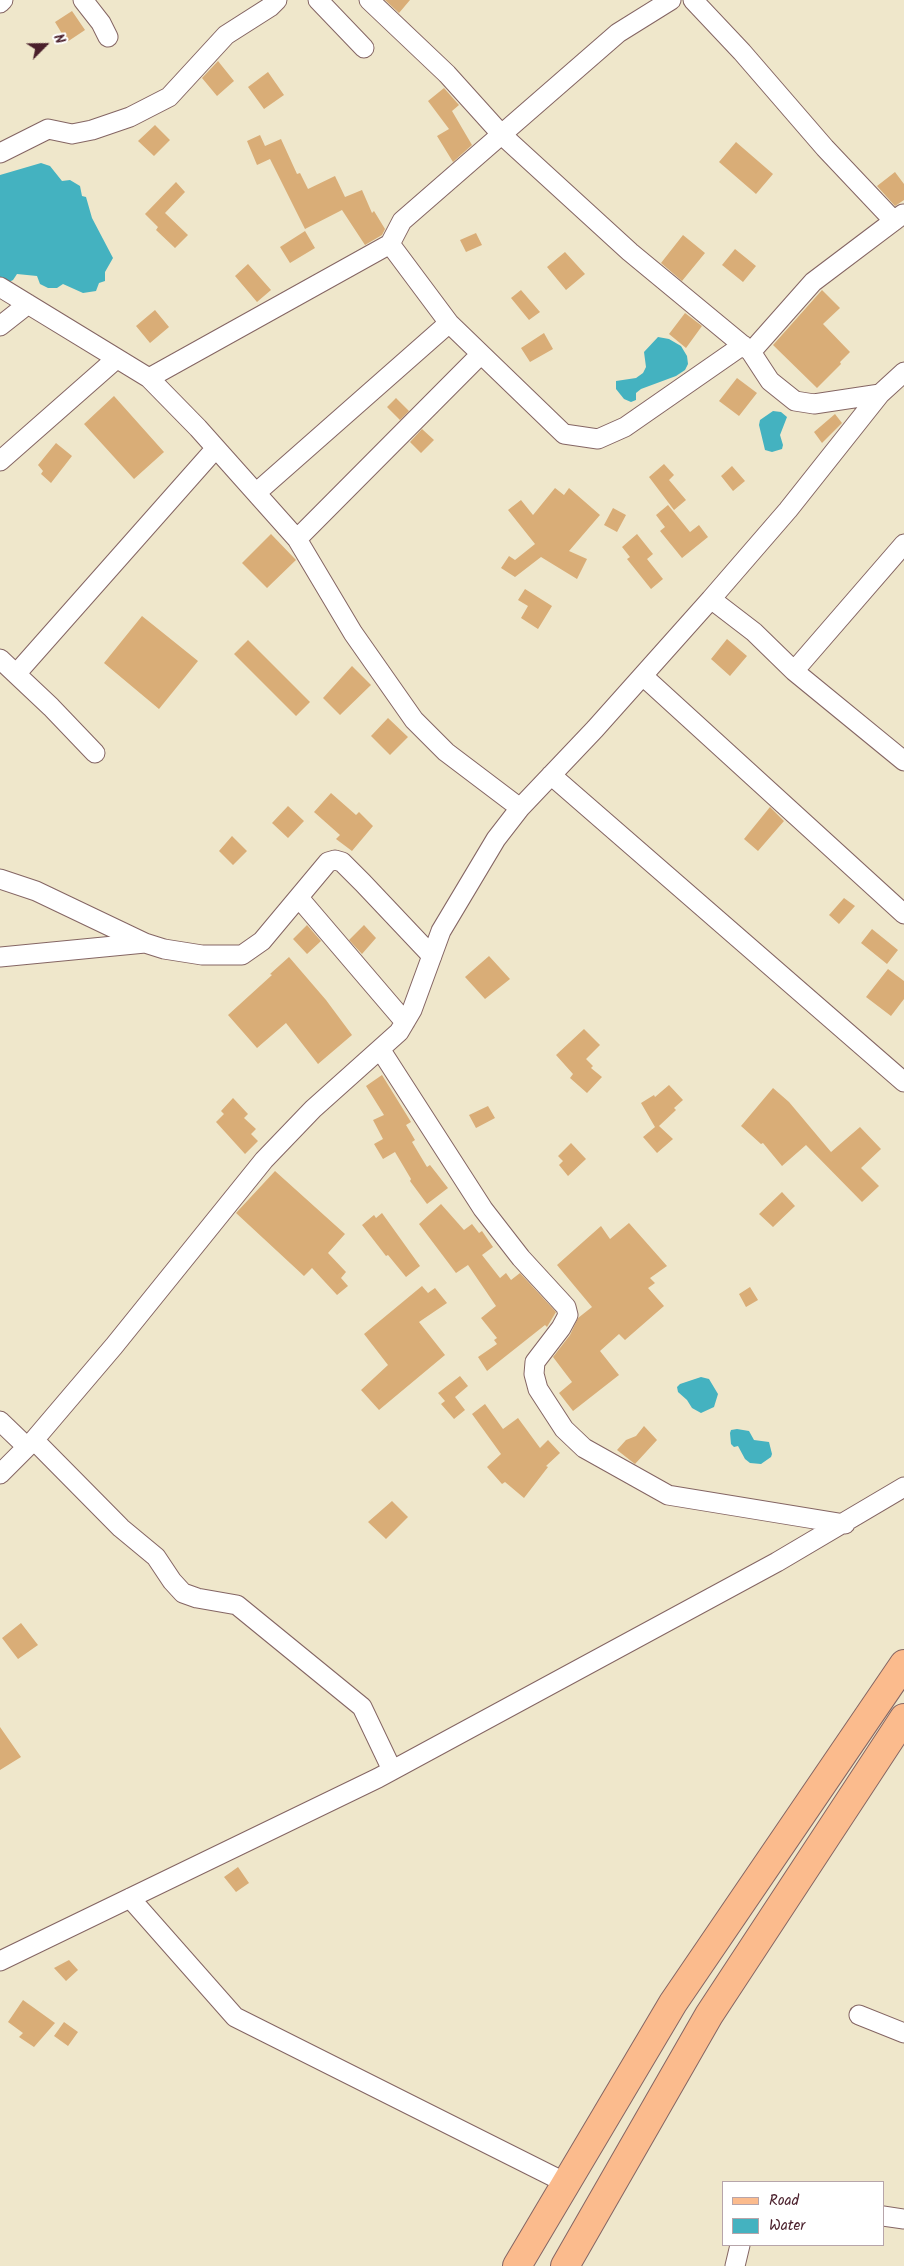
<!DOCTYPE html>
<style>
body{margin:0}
#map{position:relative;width:904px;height:2266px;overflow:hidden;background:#efe7cb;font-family:Kalam,sans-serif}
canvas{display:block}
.legend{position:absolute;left:722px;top:2181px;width:162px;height:65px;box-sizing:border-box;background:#fff;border:1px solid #b7a5aa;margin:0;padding:6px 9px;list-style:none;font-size:15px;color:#4a1f2b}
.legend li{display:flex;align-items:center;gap:10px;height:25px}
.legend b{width:25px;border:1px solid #b7a5aa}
.north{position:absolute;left:20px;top:20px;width:50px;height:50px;-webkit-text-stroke:4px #fff;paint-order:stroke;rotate:67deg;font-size:14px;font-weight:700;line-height:20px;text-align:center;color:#4a1f2b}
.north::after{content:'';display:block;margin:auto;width:18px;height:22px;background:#4a1f2b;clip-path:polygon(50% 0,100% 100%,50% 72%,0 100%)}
</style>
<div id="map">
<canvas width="904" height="2266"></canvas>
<ul class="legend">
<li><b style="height:6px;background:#fbbb8d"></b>Road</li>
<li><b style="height:14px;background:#44b2c0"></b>Water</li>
</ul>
<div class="north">N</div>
</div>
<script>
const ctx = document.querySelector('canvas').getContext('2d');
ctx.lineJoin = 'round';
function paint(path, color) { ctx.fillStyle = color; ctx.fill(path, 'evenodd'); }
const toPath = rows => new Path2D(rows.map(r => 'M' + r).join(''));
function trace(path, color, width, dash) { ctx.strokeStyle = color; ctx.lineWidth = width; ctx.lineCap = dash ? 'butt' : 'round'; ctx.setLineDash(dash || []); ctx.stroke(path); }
const water = toPath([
 [41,163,50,166,62,181,70,180,80,186,82,196,86,197,92,218,113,258,105,272,105,281,99,283,96,291,83,293,63,284,57,288,48,288,40,284,37,276,17,274,13,280,5,284,0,280,0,175],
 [658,337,669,339,681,346,687,356,688,364,685,370,676,376,641,389,636,393,636,400,631,402,624,399,616,389,616,381,636,378,643,373,646,367,644,352],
 [773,411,781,412,787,417,780,435,783,445,782,449,772,452,765,450,759,425,760,420],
 [701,1377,709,1379,718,1394,714,1407,701,1413,692,1408,687,1400,678,1392,677,1387,680,1384],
 [737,1429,749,1431,754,1440,769,1442,772,1454,771,1457,761,1464,750,1463,745,1459,738,1446,734,1447,731,1444,730,1433,731,1430]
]);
const building = toPath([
 [385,0,410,0,399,13],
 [72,11,85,30,67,42,55,22],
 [218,61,234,81,217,96,202,78],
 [268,72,284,95,264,109,248,87],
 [444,88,459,105,452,111,472,145,453,162,437,136,449,129,428,101],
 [155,125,170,140,154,156,138,141],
 [260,135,265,146,281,139,297,174,300,173,308,189,335,176,345,197,362,190,372,213,374,211,385,229,382,235,365,245,342,210,305,229,270,159,257,165,247,141],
 [736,142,773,174,756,194,719,162],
 [895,172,904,184,904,200,895,206,877,186],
 [176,182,185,192,165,213,188,235,175,248,156,230,158,227,145,214],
 [305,231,315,248,290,263,280,247],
 [476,233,482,245,466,252,460,240],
 [683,235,705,253,682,281,661,263],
 [735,249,756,266,743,282,722,265],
 [565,252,585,274,566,290,547,267],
 [248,264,271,290,257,302,235,276],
 [521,290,540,312,529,320,511,298],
 [822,290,840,308,823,324,850,352,840,362,841,364,817,388,773,345],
 [155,310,169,327,150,343,136,326],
 [685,313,702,326,686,348,669,334],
 [544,333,553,349,530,362,521,348],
 [737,378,757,393,739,416,719,401],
 [114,396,164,452,134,479,84,424],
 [396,398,409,411,400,420,387,407],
 [835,414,842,423,822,443,814,432],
 [422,429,434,440,421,453,410,442],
 [56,443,72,456,51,483,41,474,43,471,38,465],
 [664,464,674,475,669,480,686,500,674,510,649,477],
 [732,466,745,481,733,491,721,476],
 [555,488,564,495,569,488,600,515,569,551,587,559,577,579,541,557,515,577,501,568,509,556,515,560,535,544,508,510,521,500,533,515],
 [668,505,690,532,699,525,708,537,682,558,660,531,665,527,656,515],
 [613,508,626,515,617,532,604,525],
 [271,534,296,560,267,588,242,563],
 [637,534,653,554,647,559,663,579,651,589,627,559,630,557,622,547],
 [525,589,552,606,538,629,521,618,528,606,518,600],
 [142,616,198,661,159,709,104,663],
 [727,639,747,656,730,676,711,659],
 [248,640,310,702,296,716,234,654],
 [352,666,371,685,340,715,323,698],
 [388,718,408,737,390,755,371,736],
 [331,793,356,815,359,812,373,826,352,851,336,839,340,835,314,812],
 [288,806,304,821,288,838,272,823],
 [770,807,784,821,758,851,744,839],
 [232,836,247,851,233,865,219,851],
 [844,898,855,906,839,924,829,915],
 [307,925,321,941,307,954,293,939],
 [364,925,376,938,362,954,349,940],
 [872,929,898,950,887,964,861,943],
 [489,956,510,979,485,999,465,977],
 [289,957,326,1000,352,1035,318,1064,286,1023,257,1048,228,1015,272,975,270,974],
 [888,969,904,981,904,999,891,1016,866,997],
 [584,1029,600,1045,586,1059,593,1066,591,1068,602,1077,587,1093,570,1078,573,1074,556,1055],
 [382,1075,411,1122,406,1125,415,1140,412,1142,427,1167,430,1165,448,1188,427,1204,410,1181,411,1179,395,1152,383,1159,374,1144,383,1139,373,1120,384,1115,366,1086],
 [669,1085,683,1100,674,1108,676,1110,659,1126,673,1139,657,1153,643,1137,655,1127,641,1103,654,1095,655,1097],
 [773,1088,789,1102,831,1152,860,1127,881,1149,861,1168,879,1186,862,1202,806,1145,782,1166,763,1143,761,1144,741,1126],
 [233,1098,248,1114,244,1118,256,1129,251,1134,258,1141,245,1154,216,1122,224,1114,221,1111],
 [488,1106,495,1118,476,1128,469,1115],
 [571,1143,586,1159,568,1176,559,1165,563,1161,558,1156],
 [275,1171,345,1234,328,1253,346,1272,341,1278,348,1286,337,1295,312,1268,304,1276,236,1213],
 [782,1192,795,1206,773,1227,759,1214],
 [441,1204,464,1230,472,1224,479,1233,482,1231,493,1247,482,1255,500,1278,506,1273,511,1280,520,1273,556,1312,547,1327,545,1325,487,1371,478,1357,497,1344,494,1340,497,1338,481,1318,496,1306,468,1265,456,1273,419,1224],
 [382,1213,420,1266,406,1277,388,1255,386,1256,362,1225,374,1215,376,1218],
 [629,1223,667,1266,650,1278,655,1283,648,1288,664,1306,625,1340,619,1334,600,1351,619,1375,573,1411,559,1393,572,1382,553,1357,570,1335,578,1318,592,1307,557,1265,601,1226,610,1239],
 [422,1286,428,1293,435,1288,447,1303,419,1322,445,1355,379,1410,361,1390,388,1365,364,1334],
 [750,1287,758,1300,746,1307,739,1294],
 [460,1376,468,1386,455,1397,465,1410,454,1419,441,1404,445,1401,438,1393],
 [485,1404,503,1429,518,1418,540,1448,548,1440,560,1453,546,1466,548,1467,524,1498,505,1482,502,1484,487,1467,501,1454,472,1414],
 [644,1426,657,1440,635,1464,617,1450,626,1440,636,1436],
 [392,1501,408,1517,386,1539,368,1522],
 [21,1623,38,1645,18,1659,2,1638],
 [0,1727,21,1757,0,1770],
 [238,1867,249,1883,236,1892,224,1877],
 [69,1960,78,1970,66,1981,54,1968],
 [23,2000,55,2023,34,2047,19,2037,23,2033,8,2022],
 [64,2022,78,2032,68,2046,54,2036]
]);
const street = toPath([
 [83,0,101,23,108,37],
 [318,0,364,48],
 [369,0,447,74,502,135,630,252,751,352,770,381,795,401,814,404,880,394],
 [693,0,742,52,825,148,894,221],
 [0,3,3,0],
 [0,153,48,129,72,134,92,130,130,117,169,97,226,35,270,7,277,0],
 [390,244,449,323,564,434,598,439,625,427,743,345],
 [0,287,149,378,198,428,297,539,353,633,414,720,446,752,520,808],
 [0,326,28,304],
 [751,352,813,282,903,214],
 [149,378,390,244,402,221,618,33,671,0],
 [0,461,116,359],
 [256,493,449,323],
 [297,539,481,354],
 [711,599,788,510,880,394,904,372],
 [0,659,51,707,95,753],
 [794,671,904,761],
 [16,674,216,448],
 [643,676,904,914],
 [551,775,904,1082],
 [0,879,36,891,145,943,164,949,202,955,242,955,262,941,328,862,335,860,342,862,363,883,432,956],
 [299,898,405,1022],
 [0,957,145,943],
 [380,1049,483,1209,521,1258,566,1307,568,1315,561,1328,535,1362,534,1374,538,1389,564,1429,584,1448,668,1495,845,1524],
 [0,1421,27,1447],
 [34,1440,121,1528,156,1557,172,1581,183,1593,197,1598,237,1605,362,1707,392,1770],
 [0,1474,34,1440,114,1346,264,1160,313,1109,399,1032,412,1010,441,931,496,839,520,808,595,729,711,599,754,632,794,671,904,544],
 [130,1898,235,2017,566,2183],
 [0,1961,378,1778,777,1562,904,1487],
 [859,2015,904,2033],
 [883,2216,904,2219],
 [735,2266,740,2245]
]);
const primary = toPath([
 [517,2266,673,2003,904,1664],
 [565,2266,709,2015,904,1718]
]);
paint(water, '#44b2c0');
paint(building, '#d9ad77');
trace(street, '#846563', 21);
trace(primary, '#846563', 30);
trace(street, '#fff', 19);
trace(primary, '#fbbb8d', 28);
</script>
